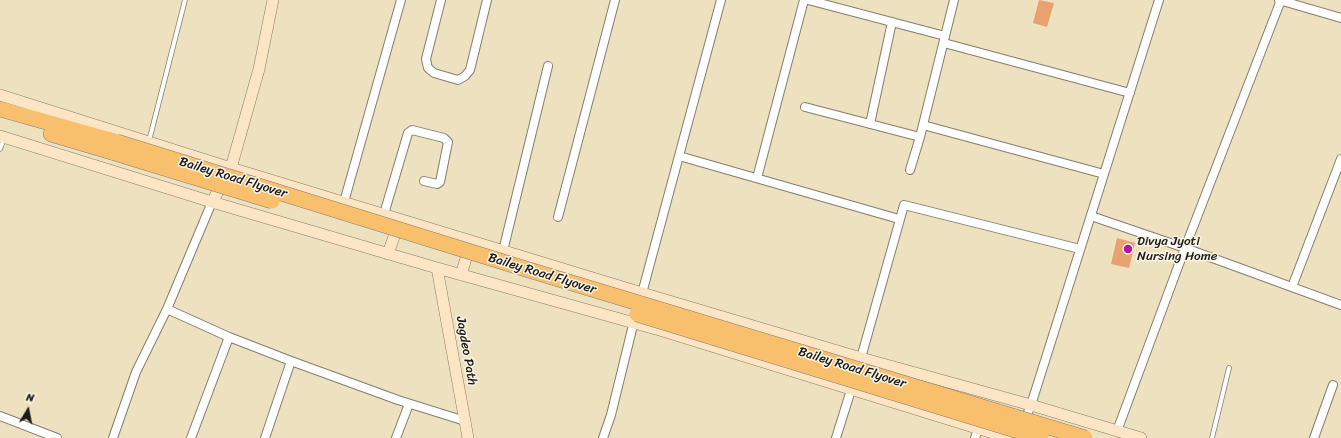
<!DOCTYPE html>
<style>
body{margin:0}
#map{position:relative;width:1341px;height:438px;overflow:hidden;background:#eee1c0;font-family:Sriracha,sans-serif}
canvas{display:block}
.north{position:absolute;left:8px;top:390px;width:40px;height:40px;-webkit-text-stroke:3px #fcf5e5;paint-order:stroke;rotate:10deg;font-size:11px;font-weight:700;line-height:16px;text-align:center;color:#1c1c1c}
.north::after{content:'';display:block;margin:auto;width:14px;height:18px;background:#1c1c1c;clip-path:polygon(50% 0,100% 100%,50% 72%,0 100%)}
</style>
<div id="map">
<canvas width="1341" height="438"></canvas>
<div class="north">N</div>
</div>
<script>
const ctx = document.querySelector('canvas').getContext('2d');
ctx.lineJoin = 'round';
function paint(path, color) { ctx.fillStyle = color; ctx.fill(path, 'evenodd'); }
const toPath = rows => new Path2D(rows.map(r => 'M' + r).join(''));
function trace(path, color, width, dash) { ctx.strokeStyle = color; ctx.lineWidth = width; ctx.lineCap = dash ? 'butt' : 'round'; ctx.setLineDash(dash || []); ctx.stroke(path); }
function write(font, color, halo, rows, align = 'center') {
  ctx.font = font + ' Sriracha,sans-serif'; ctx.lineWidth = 3; ctx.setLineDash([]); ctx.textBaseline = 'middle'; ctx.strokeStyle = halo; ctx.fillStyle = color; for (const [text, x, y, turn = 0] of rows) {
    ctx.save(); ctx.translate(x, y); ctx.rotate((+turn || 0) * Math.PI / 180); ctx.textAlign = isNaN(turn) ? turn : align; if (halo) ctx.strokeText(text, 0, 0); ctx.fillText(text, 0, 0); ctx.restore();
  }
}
const building = toPath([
 [1039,0,1054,3,1047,27,1033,23],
 [1117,238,1135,243,1129,268,1111,264]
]);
const lane = toPath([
 [149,141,185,0],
 [0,149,4,139],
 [1212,438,1229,368]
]);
const street = toPath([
 [441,0,426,59,428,68,434,73,458,80,465,76,470,70,487,0],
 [808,0,945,36],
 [1279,0,1341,18],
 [944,43,1130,93],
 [805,107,920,137],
 [870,124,892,22],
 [923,125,1104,174],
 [679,156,899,219],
 [910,170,920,137,954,0],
 [757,178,804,0],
 [344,202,401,0],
 [384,214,408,133,412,130,444,138,448,142,440,182,437,184,424,181],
 [1091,216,1185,248,1341,305],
 [558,217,615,0],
 [503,251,548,66],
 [1292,287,1341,159],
 [641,297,721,0],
 [167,309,229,337,291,361,398,400,465,421],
 [861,358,904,205,1080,249],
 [0,416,57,438],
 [1024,422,1031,405,1159,0],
 [1117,431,1185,248,1281,0],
 [113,438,136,372,167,309,212,202],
 [191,438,229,337],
 [265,438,291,361],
 [396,438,409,404],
 [603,438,611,415,635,317],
 [836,438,851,390],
 [975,438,978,429],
 [1314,438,1333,385]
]);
const secondary = toPath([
 [0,95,231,168,642,293,861,358,1031,405,1141,438],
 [0,136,212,202,437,268,663,331,1009,438],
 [212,202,231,168,259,69,273,0],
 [388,254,399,222],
 [437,268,468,438],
 [461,275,470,245]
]);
const highway = toPath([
 [0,109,117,142],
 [51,134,115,153]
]);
const highwayBridge = toPath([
 [117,142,529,270,1085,438],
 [115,153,272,201],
 [637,314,1041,438]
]);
const markers = [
 [1128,249,5,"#b5179e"]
];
const streetNames = [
 ["Bailey Road Flyover",233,178,17],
 ["Bailey Road Flyover",542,274,17],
 ["Jagdeo Path",466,351,80],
 ["Bailey Road Flyover",852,368,17]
];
const poiNames = [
 ["Divya Jyoti",1137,242],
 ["Nursing Home",1137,257]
];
paint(building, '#e8a272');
trace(lane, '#857e6e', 5.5);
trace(street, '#857e6e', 10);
trace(secondary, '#857e6e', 12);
trace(highway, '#857e6e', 16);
trace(lane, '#fff', 4);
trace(street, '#fff', 8);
trace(secondary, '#fce5c4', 11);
trace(highway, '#f8bf6c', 15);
trace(highwayBridge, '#857e6e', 16, []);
trace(highwayBridge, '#f8bf6c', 15);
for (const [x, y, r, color] of markers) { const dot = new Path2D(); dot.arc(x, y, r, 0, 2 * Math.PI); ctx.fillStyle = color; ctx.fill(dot); trace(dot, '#fcf5e5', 1.5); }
write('13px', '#1c1c1c', '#fcf5e5', streetNames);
write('13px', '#1c1c1c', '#fcf5e5', poiNames, 'left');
</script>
